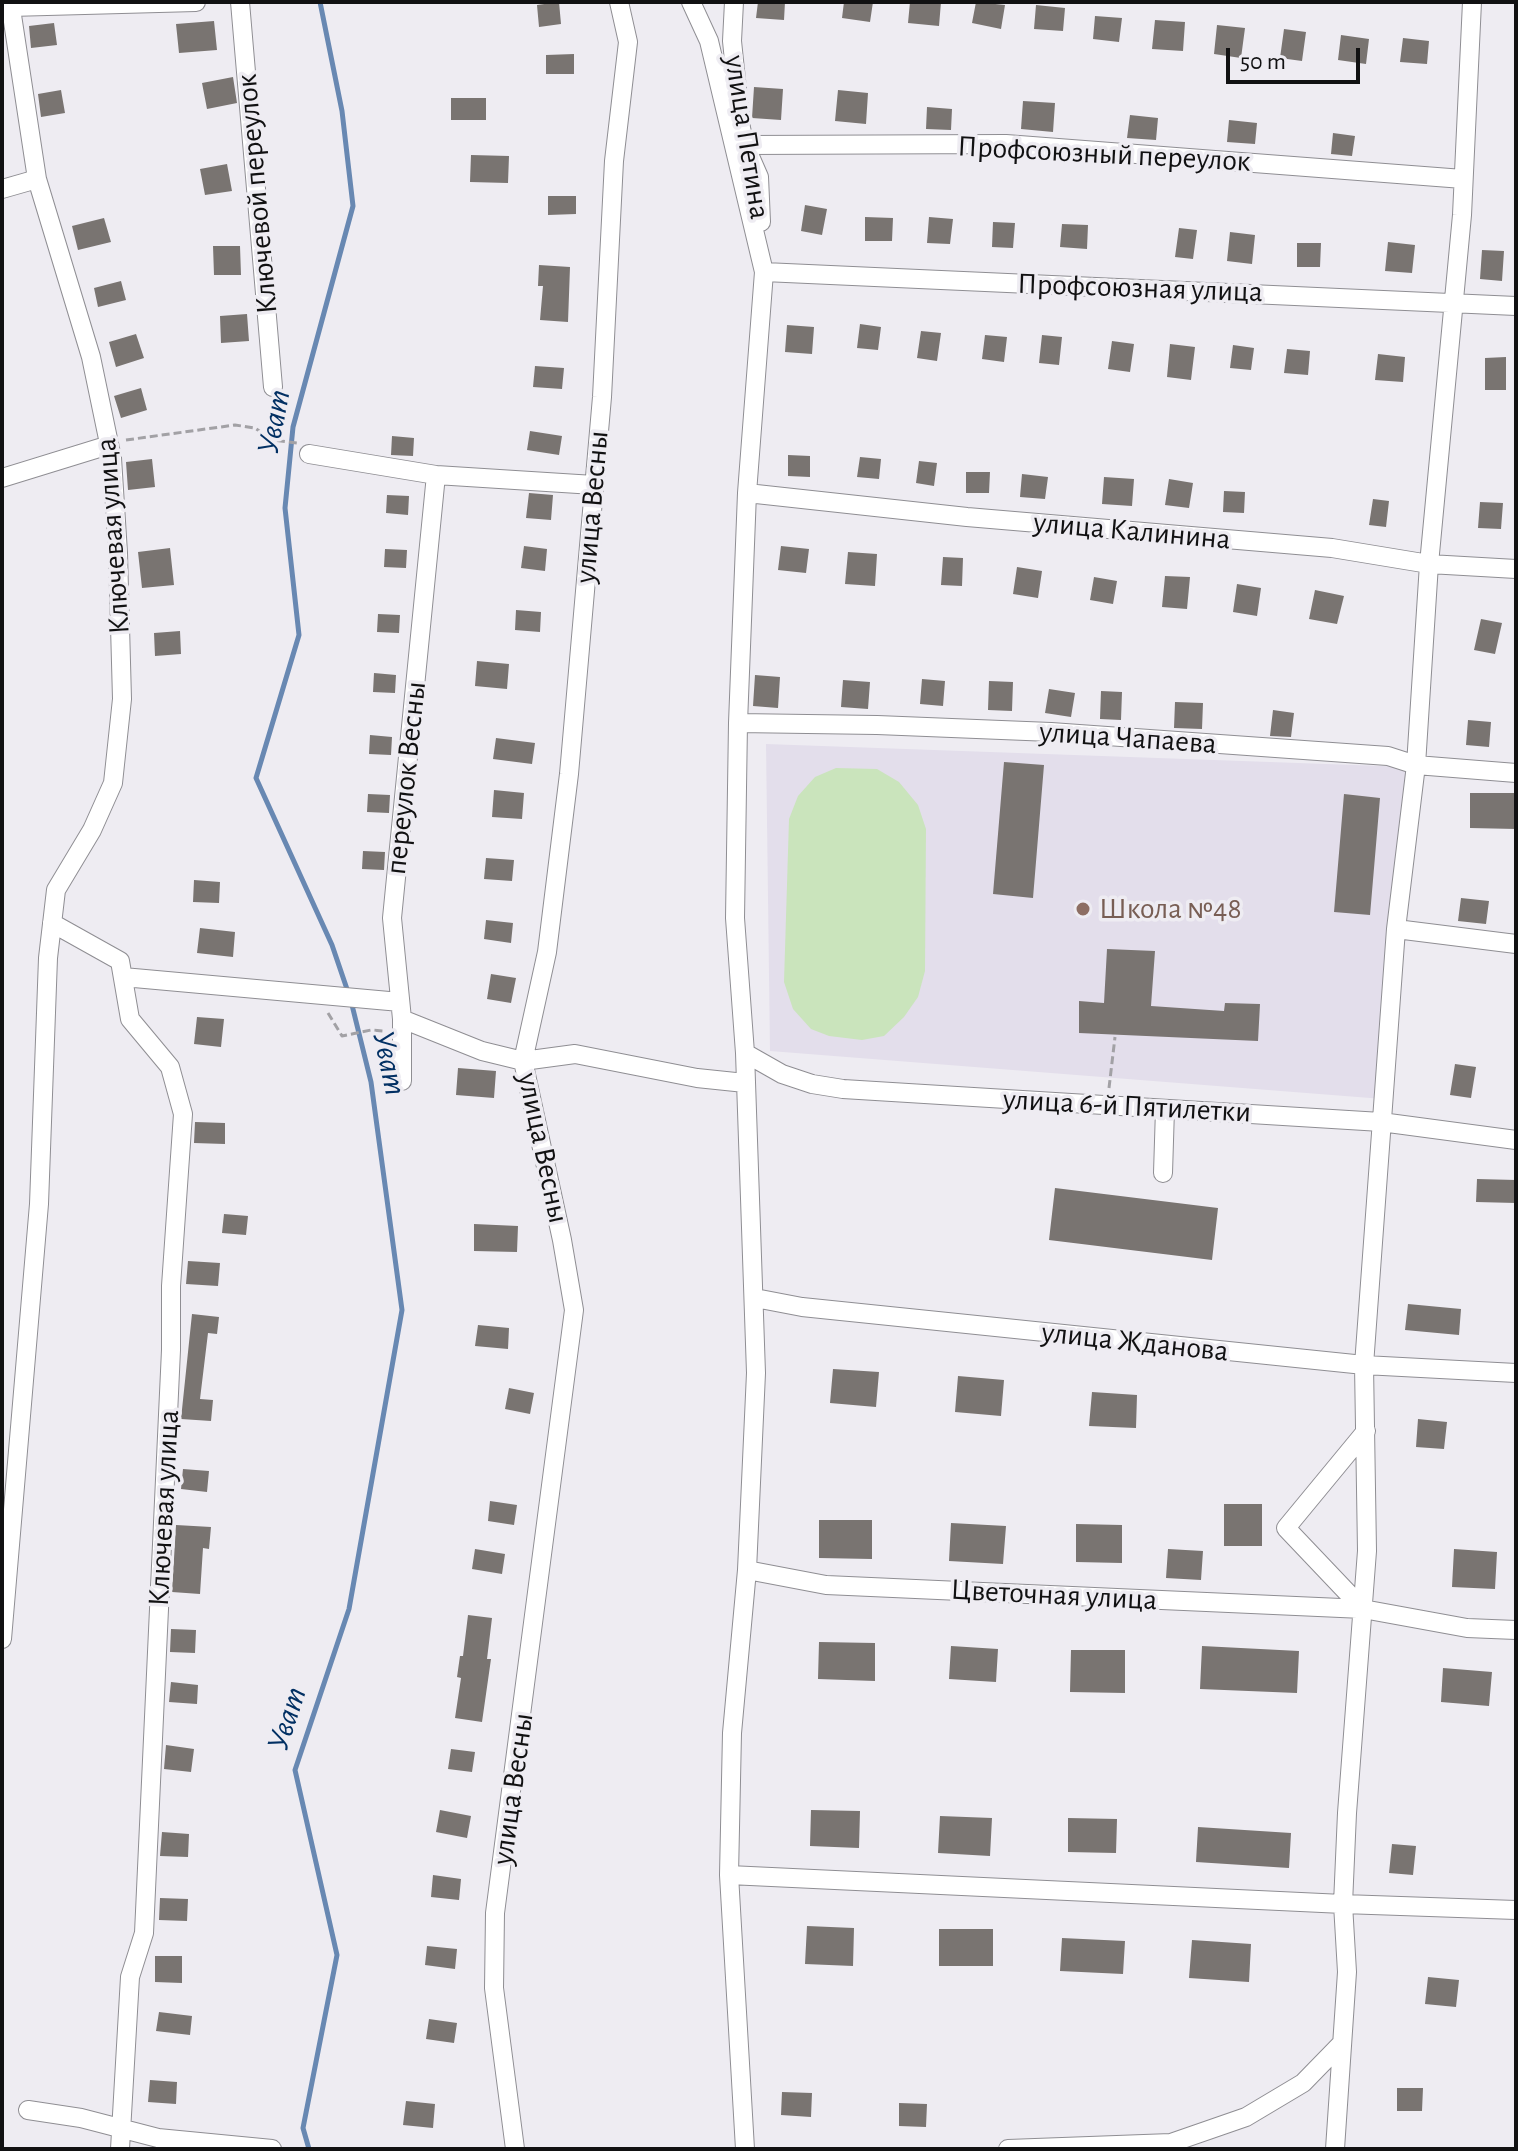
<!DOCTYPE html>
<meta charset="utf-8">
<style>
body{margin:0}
#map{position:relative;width:1518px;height:2151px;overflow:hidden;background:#eeecf2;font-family:"Alegreya Sans",sans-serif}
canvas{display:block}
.frame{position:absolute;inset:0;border:4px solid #111112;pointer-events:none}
.scale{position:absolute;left:1226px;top:48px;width:134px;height:36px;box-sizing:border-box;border:4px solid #111112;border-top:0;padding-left:10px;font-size:24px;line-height:28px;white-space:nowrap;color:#111112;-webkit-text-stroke:6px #eeecf2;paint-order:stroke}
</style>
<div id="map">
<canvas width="1518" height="2151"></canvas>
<div class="frame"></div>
<div class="scale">50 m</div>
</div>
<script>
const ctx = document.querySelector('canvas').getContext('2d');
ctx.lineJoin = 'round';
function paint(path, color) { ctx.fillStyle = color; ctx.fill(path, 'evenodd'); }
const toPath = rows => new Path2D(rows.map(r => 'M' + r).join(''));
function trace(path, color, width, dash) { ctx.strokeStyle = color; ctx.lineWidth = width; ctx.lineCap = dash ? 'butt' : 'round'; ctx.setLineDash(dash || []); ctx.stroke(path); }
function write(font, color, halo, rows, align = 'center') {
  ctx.font = font + ' "Alegreya Sans",sans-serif'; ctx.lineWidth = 7; ctx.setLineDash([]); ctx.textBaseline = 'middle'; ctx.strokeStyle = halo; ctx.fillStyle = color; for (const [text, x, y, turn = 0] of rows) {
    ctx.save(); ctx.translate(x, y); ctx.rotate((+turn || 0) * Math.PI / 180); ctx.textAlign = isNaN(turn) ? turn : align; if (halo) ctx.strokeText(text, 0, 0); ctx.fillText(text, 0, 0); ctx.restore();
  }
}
const built = toPath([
 [766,744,1410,767,1383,1099,770,1051]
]);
const green = toPath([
 [836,768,877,769,899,782,918,805,926,829,925,971,918,997,904,1017,884,1036,862,1040,829,1036,811,1029,793,1009,784,982,789,819,798,796,815,777]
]);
const stream = toPath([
 [320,2,342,111,353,206,293,427,285,508,299,635,256,778,332,945,348,992],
 [309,2149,303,2128,337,1955,295,1770,349,1609,402,1310,371,1082,351,1001]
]);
const building = toPath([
 [559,2,561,24,539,27,537,5],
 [758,2,785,2,784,20,756,18],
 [844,2,873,2,870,22,842,18],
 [910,2,941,2,939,26,908,23],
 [976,2,1005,5,1001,29,972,23],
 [1036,5,1065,8,1063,31,1034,29],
 [1095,16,1122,18,1119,42,1093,39],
 [1155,20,1185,22,1183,51,1152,49],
 [214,21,217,50,179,53,176,24],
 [54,23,57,45,31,48,29,26],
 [1217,25,1245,28,1241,58,1214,54],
 [1284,29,1306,32,1302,61,1280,58],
 [1341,35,1369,39,1366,64,1338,60],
 [1403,38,1429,41,1427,64,1400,62],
 [574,54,574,74,546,74,546,55],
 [233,77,237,103,207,109,202,83],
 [754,87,783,89,781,120,752,118],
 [61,90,65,113,41,117,38,94],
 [838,90,868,93,866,124,835,121],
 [451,98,486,98,486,120,451,120],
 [1023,101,1055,103,1053,132,1021,129],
 [927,107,952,109,951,130,926,129],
 [1130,115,1158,118,1156,140,1127,138],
 [1229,120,1257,123,1255,144,1227,142],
 [1333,133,1355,136,1352,156,1331,154],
 [471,155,509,156,508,183,470,182],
 [227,164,232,191,205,195,200,169],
 [548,196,576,196,576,214,548,215],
 [805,205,827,209,822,235,801,231],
 [865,217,893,218,892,241,865,241],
 [929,217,953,219,950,244,927,243],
 [104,218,111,242,78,250,72,226],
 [993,222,1015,223,1013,248,992,247],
 [1062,224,1088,225,1087,249,1060,247],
 [1179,228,1197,230,1193,259,1175,257],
 [1230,232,1255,235,1252,264,1227,261],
 [1388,242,1415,245,1412,273,1385,271],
 [1297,243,1321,243,1320,267,1297,267],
 [213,246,240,246,241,275,214,275],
 [1482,250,1504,251,1502,281,1480,279],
 [539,265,570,267,568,322,540,320,543,286,538,286],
 [121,281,126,300,98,307,94,288],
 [247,314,249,341,221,343,220,316],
 [860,324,881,327,878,350,857,348],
 [787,325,814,327,812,354,785,352],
 [921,331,941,333,937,361,917,358],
 [136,334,144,358,116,367,109,342],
 [985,335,1007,337,1004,362,982,359],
 [1042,335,1062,337,1059,365,1039,363],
 [1112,341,1134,344,1130,372,1108,369],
 [1170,344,1195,347,1191,380,1167,377],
 [1233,345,1254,348,1251,370,1230,368],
 [1287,349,1310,351,1308,375,1284,373],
 [1378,354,1405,357,1403,382,1375,380],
 [1506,357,1506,390,1485,390,1485,358],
 [535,366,564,368,562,389,533,387],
 [141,388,147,410,121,418,114,396],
 [530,431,562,436,559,455,527,450],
 [392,436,414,438,413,456,391,455],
 [788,455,810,456,810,477,788,476],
 [860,457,881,459,879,479,857,477],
 [152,459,155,487,128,490,126,462],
 [919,461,937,463,934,486,916,483],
 [966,472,990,472,989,493,966,493],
 [1022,474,1048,477,1045,499,1020,497],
 [1104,477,1134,479,1132,506,1102,504],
 [1169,479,1193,483,1189,508,1165,505],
 [1224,491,1245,492,1244,513,1223,512],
 [529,493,553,495,551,520,526,518],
 [387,495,409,496,408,515,386,513],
 [1373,499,1389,501,1386,527,1369,525],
 [1480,502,1503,503,1501,529,1478,528],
 [524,546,547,549,545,571,521,568],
 [781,546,809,549,806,573,778,570],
 [170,548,174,585,142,588,138,552],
 [385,549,407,550,406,568,384,567],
 [848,552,877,554,875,586,845,584],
 [943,557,963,558,962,586,941,585],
 [1017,567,1042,571,1038,598,1013,594],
 [1165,576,1190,577,1187,609,1162,607],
 [1094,577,1117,581,1113,604,1090,600],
 [1237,584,1261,588,1257,616,1233,612],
 [1315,590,1344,596,1337,624,1309,619],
 [516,610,541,612,540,632,515,630],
 [378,614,400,615,399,633,377,632],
 [1481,619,1502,623,1495,654,1474,650],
 [180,631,181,654,155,656,154,633],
 [477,661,509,664,507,689,475,686],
 [374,673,396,675,395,693,373,692],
 [755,675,780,677,778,708,753,706],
 [922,679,945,681,943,706,920,704],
 [843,680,870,682,868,709,841,707],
 [989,681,1013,682,1012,711,988,710],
 [1049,689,1075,693,1071,717,1045,713],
 [1101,691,1122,692,1121,720,1100,719],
 [1175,702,1203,703,1202,729,1174,728],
 [1273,710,1294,713,1291,737,1270,736],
 [1468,720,1491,722,1489,747,1466,745],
 [370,735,392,737,391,755,369,754],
 [496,738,535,743,532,764,493,759],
 [1004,762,1044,765,1033,898,993,894],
 [494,790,524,793,522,819,492,817],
 [1470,793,1516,793,1516,829,1470,828],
 [368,794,390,795,389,813,367,812],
 [1344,794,1380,798,1370,915,1334,912],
 [363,851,385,852,384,870,362,869],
 [486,858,514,860,512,881,484,879],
 [194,880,220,882,219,903,193,902],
 [1461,898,1489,901,1486,924,1458,921],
 [486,920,513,923,511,943,484,939],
 [200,928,235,932,233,957,197,953],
 [1107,949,1155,951,1151,1006,1224,1011,1225,1003,1260,1004,1258,1041,1079,1033,1079,1001,1104,1003],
 [491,974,516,978,511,1003,487,999],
 [197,1017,224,1019,221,1047,194,1044],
 [1455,1064,1476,1067,1471,1098,1450,1095],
 [458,1068,496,1071,494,1098,456,1095],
 [195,1122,225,1123,225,1144,194,1143],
 [1477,1179,1516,1180,1516,1203,1476,1202],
 [1055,1188,1218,1208,1212,1260,1049,1240],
 [224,1214,248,1216,246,1235,222,1233],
 [474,1224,518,1226,517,1252,474,1251],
 [188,1261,220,1263,218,1286,186,1284],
 [1408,1304,1461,1309,1459,1335,1405,1330],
 [192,1314,219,1317,217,1334,208,1333,200,1399,213,1400,211,1421,181,1419],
 [478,1325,509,1328,508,1349,475,1346],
 [833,1369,879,1372,876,1407,830,1403],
 [958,1376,1004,1380,1001,1416,955,1412],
 [509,1388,534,1393,530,1414,505,1409],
 [1092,1392,1137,1395,1136,1428,1089,1426],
 [1418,1419,1447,1422,1444,1449,1416,1447],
 [183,1469,209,1471,207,1492,181,1489],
 [490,1501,517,1505,514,1525,488,1521],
 [1224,1504,1262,1504,1262,1546,1224,1546],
 [819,1520,872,1520,872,1559,819,1558],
 [951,1523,1006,1526,1003,1564,949,1561],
 [1076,1524,1122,1525,1122,1563,1076,1562],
 [176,1525,211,1527,209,1549,203,1548,200,1594,172,1592],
 [475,1549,505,1554,502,1574,472,1569],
 [1168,1549,1203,1551,1201,1580,1166,1578],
 [1454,1549,1497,1552,1495,1589,1452,1587],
 [468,1615,492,1618,487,1659,491,1659,482,1722,455,1718,461,1678,457,1677,460,1656,463,1656],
 [171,1629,196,1630,195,1653,170,1652],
 [819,1642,875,1643,875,1681,818,1679],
 [951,1646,998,1649,996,1682,949,1679],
 [1202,1646,1299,1651,1297,1693,1200,1689],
 [1071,1650,1125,1650,1125,1693,1070,1692],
 [1443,1668,1492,1672,1489,1706,1441,1702],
 [171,1682,198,1685,197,1704,169,1702],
 [166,1745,194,1749,191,1772,164,1769],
 [451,1749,475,1752,472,1772,448,1769],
 [440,1810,471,1816,467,1838,436,1832],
 [811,1810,860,1811,859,1848,810,1846],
 [940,1816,992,1818,990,1856,938,1853],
 [1068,1818,1117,1819,1116,1853,1068,1852],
 [1198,1827,1291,1833,1289,1868,1196,1862],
 [162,1832,189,1834,188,1857,160,1856],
 [1392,1844,1416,1846,1413,1875,1389,1873],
 [433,1875,461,1879,459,1900,431,1897],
 [160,1898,188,1899,187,1921,159,1920],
 [807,1926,854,1928,853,1966,805,1964],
 [939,1929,993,1929,993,1966,939,1966],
 [1062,1938,1125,1941,1123,1974,1060,1971],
 [1192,1940,1251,1944,1249,1982,1189,1978],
 [427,1946,457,1949,455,1969,425,1965],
 [155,1956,182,1956,182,1983,155,1982],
 [1428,1977,1459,1980,1456,2007,1425,2004],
 [159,2012,192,2016,190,2035,156,2031],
 [429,2019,457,2023,454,2043,426,2039],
 [150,2080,177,2082,176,2104,148,2102],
 [1397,2088,1423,2088,1422,2111,1397,2111],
 [782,2092,812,2093,811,2117,781,2115],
 [406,2101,435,2104,433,2128,403,2125],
 [899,2103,927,2104,926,2127,899,2126]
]);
const path = toPath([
 [126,440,235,425,255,428,272,440,297,443],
 [328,1013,342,1036,371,1030,383,1031],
 [1109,1088,1115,1037]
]);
const minor = toPath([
 [240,2,273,387],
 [691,2,709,41,764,272,747,493,738,723,735,918,745,1053,756,1373,747,1570,732,1733,729,1875,745,2149],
 [734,2,732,41,741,128,745,145,759,177,761,222],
 [10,7,196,2],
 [745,145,1006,144,1463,179],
 [2,189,37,179],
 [764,272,1516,306],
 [309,454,436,475,594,485],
 [2,478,109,445],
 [747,493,967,517,1332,548,1429,564,1516,569],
 [738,723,877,725,1051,732,1388,756,1416,765,1516,773],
 [52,923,120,961,130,1019,170,1067,183,1114,171,1286,171,1350,144,1933,130,1977,120,2149],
 [1396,929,1516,944],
 [123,977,400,1002],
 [402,1019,482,1051,523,1061,575,1054,697,1078,745,1083],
 [745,1053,782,1074,812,1084,843,1089,1381,1122,1516,1140],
 [402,1081,402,1019,392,918,436,475],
 [1163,1173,1165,1109],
 [755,1298,802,1307,1364,1365,1516,1373],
 [747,1570,826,1585,1363,1609,1467,1628,1516,1630],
 [1363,1609,1286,1528,1366,1431],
 [2,1639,39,1204,48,958,56,890,92,830,113,783,122,699,118,553,112,458,91,357,37,179,10,2],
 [729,1875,1343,1904,1516,1910],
 [28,2110,81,2118,158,2138,272,2149],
 [515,2149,494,1988,495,1913,574,1310,562,1240,523,1061,547,952,569,774,602,397,614,161,628,42,619,2],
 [1008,2149,1171,2143,1246,2117,1303,2083,1342,2043],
 [1335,2149,1347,1972,1343,1904,1347,1813,1367,1551,1364,1365,1396,929,1416,765,1429,564,1462,215,1472,2]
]);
const markers = [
 [1083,909,8,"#8d6e63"]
];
const streetNames = [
 ["улица Петина",747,137,81],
 ["Профсоюзный переулок",1104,154,3],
 ["Ключевой переулок",257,194,-95],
 ["Профсоюзная улица",1140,288,2],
 ["улица Весны",592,507,-85],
 ["улица Калинина",1132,531,5],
 ["Ключевая улица",113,536,-94],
 ["улица Чапаева",1128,738,4],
 ["переулок Весны",406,778,-84],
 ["улица 6-й Пятилетки",1127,1106,3],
 ["улица Весны",543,1148,78],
 ["улица Жданова",1135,1342,6],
 ["Ключевая улица",164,1508,-87],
 ["Цветочная улица",1054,1595,3],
 ["улица Весны",513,1789,-82]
];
const educationNames = [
 ["Школа №48",1099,909]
];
const waterNames = [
 ["Уват",274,422,-79],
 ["Уват",389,1063,78],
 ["Уват",287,1719,-72]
];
paint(built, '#e3deeb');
paint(green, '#cae4bc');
trace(stream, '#6888b2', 5);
paint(building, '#797471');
trace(minor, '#8f8e93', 20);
trace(path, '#a2a1a5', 3, [8, 4]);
trace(minor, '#fff', 18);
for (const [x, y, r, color] of markers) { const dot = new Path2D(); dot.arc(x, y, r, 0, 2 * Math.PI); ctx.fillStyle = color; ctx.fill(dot); trace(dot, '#eeecf2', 3); }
write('30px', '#111112', '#eeecf2', streetNames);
write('30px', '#785e54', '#eeecf2', educationNames, 'left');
write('italic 32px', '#023063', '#eeecf2', waterNames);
</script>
